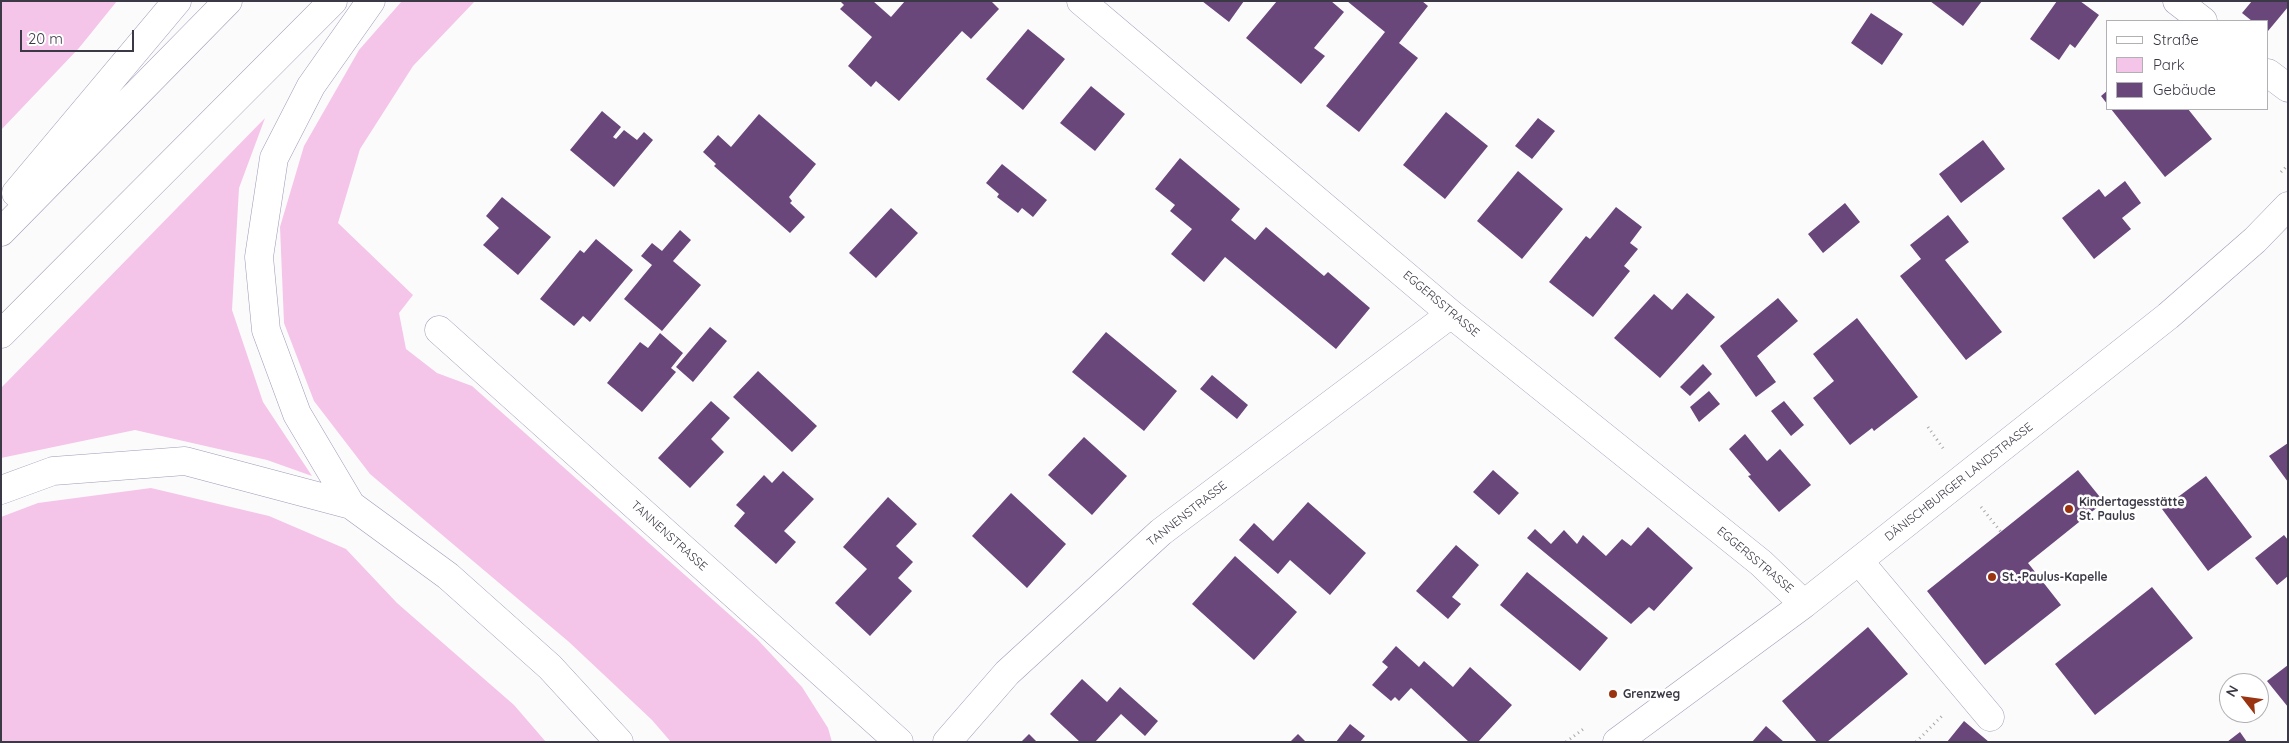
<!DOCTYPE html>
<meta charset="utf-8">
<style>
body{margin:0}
#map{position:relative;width:2289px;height:743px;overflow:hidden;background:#fbfbfb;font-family:Quicksand,sans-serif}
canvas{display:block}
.frame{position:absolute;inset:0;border:2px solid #3c3946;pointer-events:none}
.legend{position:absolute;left:2106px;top:20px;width:162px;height:90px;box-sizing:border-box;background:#fff;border:1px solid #b1b0b5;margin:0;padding:6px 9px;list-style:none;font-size:15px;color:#3c3946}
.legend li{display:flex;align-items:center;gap:10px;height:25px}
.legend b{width:25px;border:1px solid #b1b0b5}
.north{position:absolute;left:2219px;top:673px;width:50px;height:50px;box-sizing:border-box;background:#fff;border:1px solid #b1b0b5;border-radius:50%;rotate:300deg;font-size:14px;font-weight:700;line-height:20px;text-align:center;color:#3c3946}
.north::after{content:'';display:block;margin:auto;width:18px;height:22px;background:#993310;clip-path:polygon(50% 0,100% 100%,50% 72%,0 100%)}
.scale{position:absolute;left:20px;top:30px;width:114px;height:22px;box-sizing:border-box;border:2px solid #3c3946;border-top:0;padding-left:6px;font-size:15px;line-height:18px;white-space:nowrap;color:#3c3946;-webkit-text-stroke:4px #fff;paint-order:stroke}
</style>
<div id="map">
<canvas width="2289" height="743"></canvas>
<div class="frame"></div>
<ul class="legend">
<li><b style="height:6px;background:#fff"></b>Straße</li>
<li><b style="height:14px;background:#f5c4e9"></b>Park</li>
<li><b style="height:14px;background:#6a477b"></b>Gebäude</li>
</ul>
<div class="north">N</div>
<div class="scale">20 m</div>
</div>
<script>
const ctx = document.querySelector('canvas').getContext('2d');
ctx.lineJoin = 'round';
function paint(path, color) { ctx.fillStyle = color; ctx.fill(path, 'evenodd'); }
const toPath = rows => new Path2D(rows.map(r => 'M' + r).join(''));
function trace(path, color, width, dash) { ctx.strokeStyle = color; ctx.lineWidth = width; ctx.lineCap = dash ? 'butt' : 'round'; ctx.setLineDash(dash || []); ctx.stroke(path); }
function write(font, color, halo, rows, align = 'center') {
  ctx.font = font + ' Quicksand,sans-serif'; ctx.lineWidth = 5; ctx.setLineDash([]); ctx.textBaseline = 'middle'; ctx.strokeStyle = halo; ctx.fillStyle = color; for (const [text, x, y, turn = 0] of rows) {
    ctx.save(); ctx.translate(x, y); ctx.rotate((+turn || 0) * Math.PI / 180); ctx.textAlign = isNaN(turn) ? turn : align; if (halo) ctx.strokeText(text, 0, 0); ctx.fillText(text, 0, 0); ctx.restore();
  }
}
const green = toPath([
 [1,1,117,1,79,48,1,130],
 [402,1,475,1,413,66,360,149,338,223,413,295,399,313,406,349,437,373,472,386,757,639,802,687,828,728,832,742,671,742,652,720,569,642,370,474,314,401,284,323,280,227,304,146,359,50],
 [265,118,239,188,232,310,263,402,312,476,267,460,135,430,1,458,1,388],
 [151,488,269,516,346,549,397,603,514,705,546,742,1,742,1,517,38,503]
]);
const building = toPath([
 [840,1,873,1,891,17,905,1,991,1,999,9,971,39,962,31,899,101,876,81,871,87,848,66,872,37,840,9,844,5],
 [1202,1,1244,1,1229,22],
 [1277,1,1331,1,1344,12,1314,48,1325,56,1301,84,1246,38],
 [1347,1,1422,1,1428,6,1399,43,1418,58,1359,132,1326,106,1385,32],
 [1930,1,1982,1,1963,26],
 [2057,1,2080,1,2099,15,2075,48,2070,44,2059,60,2030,39],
 [2252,1,2288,1,2288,7,2268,31,2268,21,2252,21,2242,13],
 [1871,13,1903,34,1882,65,1851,43],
 [1028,29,1065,59,1023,110,986,79],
 [1091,86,1125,114,1095,151,1060,123],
 [2108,90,2108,105,2101,96],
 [2111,109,2188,109,2212,139,2165,177],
 [602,111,621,127,613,137,616,139,624,130,637,140,644,132,653,140,614,187,570,150],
 [1446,112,1488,146,1445,199,1403,165],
 [759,114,816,164,789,197,792,201,790,203,805,217,790,233,714,166,716,164,703,152,718,135,731,147],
 [1538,118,1555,131,1532,159,1515,146],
 [1983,140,2005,169,1961,203,1939,174],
 [1180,158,1240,209,1231,220,1255,240,1266,227,1324,276,1328,272,1370,308,1336,349,1225,257,1204,282,1171,254,1192,229,1170,211,1175,205,1155,189],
 [1002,164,1047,200,1033,217,1022,208,1018,213,997,197,999,194,986,183],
 [1518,171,1563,209,1522,259,1477,221],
 [2125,181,2141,203,2122,218,2131,229,2094,259,2062,218,2099,189,2105,197],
 [502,197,551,237,518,275,483,245,499,228,486,216],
 [1845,203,1860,222,1823,253,1808,234],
 [1616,207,1642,227,1630,243,1638,249,1624,266,1630,271,1593,317,1549,282,1586,236,1590,239],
 [891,208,918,233,876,278,849,253],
 [1948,215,1969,242,1945,260,2002,332,1966,360,1900,276,1921,259,1910,245],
 [680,230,691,240,673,261,701,285,662,331,624,299,652,265,641,256,652,243,662,251],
 [596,239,633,270,590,322,583,316,574,326,540,299,580,250,584,253],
 [1687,293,1715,317,1660,378,1614,338,1654,294,1672,310],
 [1778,298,1798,321,1757,356,1776,382,1756,397,1720,346],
 [1857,318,1918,397,1874,431,1872,428,1850,445,1813,398,1834,381,1813,354],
 [710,327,727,341,693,382,676,367],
 [1106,332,1177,391,1144,431,1072,372],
 [660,333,683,353,671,368,676,372,642,412,607,383,640,342,648,348],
 [1703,364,1712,374,1690,396,1680,387],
 [758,371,817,426,792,452,733,397],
 [1212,375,1248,405,1237,419,1200,389],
 [1709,391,1720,404,1699,422,1690,407],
 [711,401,730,418,711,439,724,452,690,488,658,458],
 [1784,401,1804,425,1791,436,1771,411],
 [1745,434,1767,461,1780,449,1811,485,1779,512,1748,476,1751,475,1729,449],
 [1084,437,1127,476,1092,515,1048,475],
 [2288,443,2288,482,2269,456],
 [1493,470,1519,493,1499,515,1473,492],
 [2078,470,2104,502,2028,563,2061,605,1985,665,1927,591],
 [783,471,814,499,784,531,796,542,776,564,734,526,745,513,736,505,764,475,772,483],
 [2206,476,2252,537,2208,571,2162,509],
 [1011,493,1066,544,1027,588,972,536],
 [888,497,917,524,896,546,913,562,898,578,912,591,870,636,835,603,867,569,843,547],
 [1308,502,1366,553,1330,595,1290,560,1278,574,1239,540,1254,523,1273,541],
 [1648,527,1693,568,1654,611,1649,607,1631,624,1527,538,1535,529,1551,544,1564,530,1577,544,1583,535,1606,556,1622,539,1631,546],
 [2284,535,2288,540,2288,576,2277,585,2255,558],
 [1456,545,1479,565,1452,597,1461,604,1448,619,1416,591],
 [1235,556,1297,612,1254,660,1192,604],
 [1527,572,1608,638,1580,671,1500,605],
 [2152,587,2193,638,2095,715,2055,664],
 [1868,627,1908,674,1827,742,1817,742,1782,701],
 [1396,646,1419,667,1424,661,1453,687,1470,667,1512,705,1478,742,1469,742,1411,688,1399,701,1395,697,1391,701,1372,685,1388,667,1382,662],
 [2288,665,2288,707,2267,681],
 [1082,679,1107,702,1120,687,1158,721,1145,736,1121,714,1095,742,1080,742,1050,714],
 [1964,721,1989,742,1947,742],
 [1350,724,1365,736,1360,742,1336,742],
 [1766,726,1784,742,1752,742],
 [2240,732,2247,742,2227,742],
 [1029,734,1037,742,1021,742],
 [1298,734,1306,742,1290,742]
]);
const path = toPath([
 [2281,172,2288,165],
 [1928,427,1945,451],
 [1981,507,2001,532],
 [1566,742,1586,727],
 [1916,742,1944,714]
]);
const minor = toPath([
 [1081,1,1451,314,1761,563,1804,604],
 [2177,1,2203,21],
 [2268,73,2288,88],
 [439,330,899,742],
 [1859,561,1990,717],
 [947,742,1007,673,1161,532,1451,314],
 [1617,742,1804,604,2168,316,2255,240,2288,206]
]);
const highway = toPath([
 [16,193,177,1],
 [1,232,228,1],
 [1,334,333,1],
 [1,490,53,471,185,461,351,505,448,576,550,667,619,742],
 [351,505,297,414,266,330,259,257,274,158,311,86,371,1]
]);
const markers = [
 [2069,509,5,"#993310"],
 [1992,577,5,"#993310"],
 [1613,694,5,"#993310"]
];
const streetNames = [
 ["EGGERSSTRASSE",1441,304,40],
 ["DÄNISCHBURGER LANDSTRASSE",1959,482,-38],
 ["TANNENSTRASSE",1187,514,-38],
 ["TANNENSTRASSE",669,536,42],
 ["EGGERSSTRASSE",1755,560,40]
];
const poiNames = [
 ["Kindertagesstätte",2079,502],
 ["St. Paulus",2079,516],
 ["St.-Paulus-Kapelle",2002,577],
 ["Grenzweg",1623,694]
];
paint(green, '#f5c4e9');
paint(building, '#6a477b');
trace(minor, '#a09ab8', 29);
trace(highway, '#a09ab8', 29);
trace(path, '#a6a5ab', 3, [1, 4]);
trace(minor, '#fff', 28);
trace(highway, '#fff', 28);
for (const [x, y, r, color] of markers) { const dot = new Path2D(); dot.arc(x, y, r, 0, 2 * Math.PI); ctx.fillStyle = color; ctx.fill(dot); trace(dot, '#fff', 2); }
write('12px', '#3c3946', '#fff', streetNames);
write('bold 12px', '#3c3946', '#fff', poiNames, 'left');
</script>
